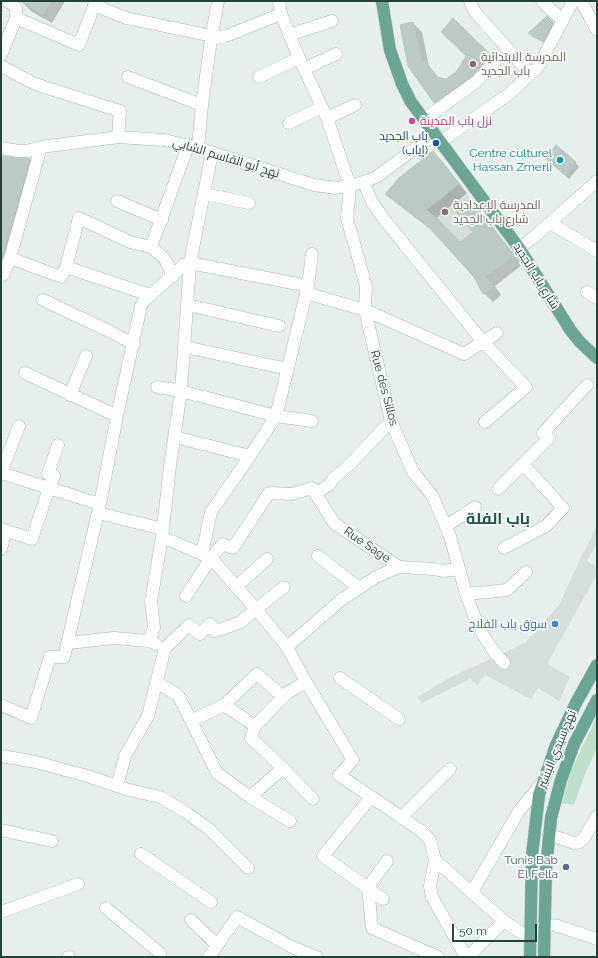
<!DOCTYPE html>
<meta charset="utf-8">
<style>
body{margin:0}
#map{position:relative;width:598px;height:958px;overflow:hidden;background:#e6efeb;font-family:Raleway,sans-serif}
canvas{display:block}
.frame{position:absolute;inset:0;border:2px solid #24423a;pointer-events:none}
.scale{position:absolute;left:452px;top:924px;width:85px;height:18px;box-sizing:border-box;border:2px solid #24423a;border-top:0;padding-left:5px;font-size:12px;line-height:14px;white-space:nowrap;color:#24423a;-webkit-text-stroke:3px #f7fbf9;paint-order:stroke}
</style>
<div id="map">
<canvas width="598" height="958"></canvas>
<div class="frame"></div>
<div class="scale">50 m</div>
</div>
<script>
const ctx = document.querySelector('canvas').getContext('2d');
ctx.lineJoin = 'round';
function paint(path, color) { ctx.fillStyle = color; ctx.fill(path, 'evenodd'); }
const toPath = rows => new Path2D(rows.map(r => 'M' + r).join(''));
function trace(path, color, width, dash) { ctx.strokeStyle = color; ctx.lineWidth = width; ctx.lineCap = dash ? 'butt' : 'round'; ctx.setLineDash(dash || []); ctx.stroke(path); }
function write(font, color, halo, rows, align = 'center') {
  ctx.font = font + ' Raleway,Cairo,sans-serif'; ctx.lineWidth = 3.5; ctx.setLineDash([]); ctx.textBaseline = 'middle'; ctx.strokeStyle = halo; ctx.fillStyle = color; for (const [text, x, y, turn = 0] of rows) {
    ctx.save(); ctx.translate(x, y); ctx.rotate((+turn || 0) * Math.PI / 180); ctx.textAlign = isNaN(turn) ? turn : align; if (halo) ctx.strokeText(text, 0, 0); ctx.fillText(text, 0, 0); ctx.restore();
  }
}
const built = toPath([
 [433,151,514,255,487,277,493,286,483,294,474,277,427,225,385,194,399,178],
 [597,527,597,543,587,561,597,567,597,574,547,664,570,677,559,701,538,688,531,699,485,675,477,685,470,679,422,703,417,697,451,677,525,643,559,605,582,555]
]);
const green = toPath([
 [597,716,597,748,585,774,574,805,562,803,571,771]
]);
const shadow = toPath([
 [21,1,65,1,52,23,32,12],
 [547,17,557,27,547,44,533,37,529,33],
 [453,20,499,65,444,111,435,102,409,65,413,23,422,32,429,66,439,78,446,80,456,73,467,56],
 [433,152,442,161,467,193,436,218,460,243,474,232,470,200,479,209,522,265,495,286,501,295,493,302,484,293,475,277,434,232,395,202,386,194],
 [1,157,17,159,30,159,38,168,1,279,1,220,3,213,1,211],
 [546,158,575,162,579,167,569,179]
]);
const building = toPath([
 [20,1,51,1,43,15,20,1],
 [547,16,553,22,542,41,528,33,547,16],
 [453,18,491,55,471,76,434,103,408,66,400,25,413,22,422,62,426,61,436,77,446,79,456,72,466,56,441,32,453,18],
 [556,145,576,162,565,175,545,158,556,145],
 [433,151,459,184,426,210,438,219,460,242,473,232,456,211,470,199,514,255,486,277,493,286,483,294,474,277,427,225,385,194,399,178,433,151],
 [1,156,17,158,30,158,1,261,1,216,3,208,1,208,1,156]
]);
const minor = toPath([
 [279,1,281,14,299,58,327,118,350,186,347,218,366,286,365,310,391,421,413,472,432,495,450,536,466,594,479,629,495,653,504,663],
 [470,1,475,12,530,74],
 [542,1,562,20],
 [581,1,597,30],
 [94,5,126,18,212,36],
 [16,18,79,45,96,1],
 [289,35,332,21],
 [211,39,226,36,281,14],
 [1,55,16,18,16,8,14,5,7,1],
 [1,66,35,84,120,111,118,137],
 [304,69,336,54],
 [128,77,202,105],
 [259,77,299,58],
 [327,118,355,105],
 [423,120,476,82,495,61],
 [289,123,322,107],
 [440,142,509,94,538,67,573,1],
 [1,148,18,151,27,151,41,147,118,137,164,140,198,148,314,185,337,188,360,183,376,177,435,134],
 [198,148,202,105,211,39,218,1],
 [366,188,372,202,383,218,483,342,526,387,485,422],
 [204,194,249,203],
 [117,201,162,220],
 [550,223,597,251],
 [151,247,165,259,173,276],
 [519,248,534,237,597,181],
 [10,258,61,277,66,267,79,218,130,242,151,247,188,146],
 [66,267,150,295],
 [1,276,4,274,10,258,41,147],
 [587,292,597,298],
 [306,293,365,310,464,354,497,333],
 [43,300,107,330,134,344],
 [188,305,279,326],
 [185,347,288,369],
 [25,373,117,416],
 [157,387,181,391,276,416,312,421],
 [70,395,86,356],
 [19,426,1,473,49,488,54,476,48,474,58,445],
 [175,437,250,456],
 [498,489,549,438,543,433,587,385],
 [316,493,330,484,333,479,351,463,391,421],
 [98,513,163,529],
 [446,526,475,507],
 [1,529,32,539,49,488,100,504],
 [162,537,211,558,256,609,287,647,306,682,353,760,339,775,420,830,430,840,435,860,430,886,432,897,466,957],
 [504,548,546,526,563,508,523,464],
 [1,549,6,531],
 [202,554,211,512,250,456,276,416,308,286,312,254],
 [318,556,359,588],
 [237,586,267,559],
 [466,594,507,590,526,572],
 [186,596,211,558,223,544,233,548,269,493,292,494,312,488,334,523,399,567,434,569,443,571,459,569],
 [149,641,154,628,151,601,162,537,170,466,181,391,190,263,212,153],
 [68,643,114,638,149,641,156,644],
 [287,647,341,600,376,577,399,567],
 [340,678,399,719],
 [156,682,178,695,217,773,250,797,290,821],
 [1,705,31,718,50,657,64,657,100,504,117,416,141,306,144,301,184,265,190,263,308,286],
 [224,705,257,674,283,697],
 [191,721,224,705,255,726,287,693,306,682],
 [255,726,251,738,283,768,313,799],
 [1,756,36,762,87,776,129,790,160,797,184,811,209,829,248,868],
 [117,786,125,756,148,716,165,648,189,625,200,634,210,624,215,631,239,623,284,587],
 [250,797,283,768],
 [371,797,323,856,383,899],
 [401,818,450,769],
 [1,830,52,841],
 [549,835,575,843,580,842,584,838,597,816],
 [141,854,211,902],
 [435,860,504,921,530,939],
 [387,861,368,887,372,928,438,957],
 [472,892,519,811,542,783],
 [106,908,160,953],
 [1,912,78,884],
 [191,920,217,945],
 [544,924,558,926,597,939],
 [68,957,69,957],
 [209,957,237,917,292,947,317,957],
 [468,957,504,921]
]);
const major = toPath([
 [382,1,390,50,402,84,411,102,519,248,571,331,580,342,597,358],
 [530,957,532,855,539,795,556,745,576,703,597,665],
 [544,957,546,868,551,818,561,780,574,744,597,700]
]);
const markers = [
 [473,64,4,"#8d6e63"],
 [412,121,4,"#d1479c"],
 [436,143,4,"#1a4fb4"],
 [560,160,4,"#0f9aa8"],
 [445,212,4,"#8d6e63"],
 [555,624,4,"#3f7fe0"],
 [566,867,4,"#5c6f8a"]
];
const educationNames = [
 ["المدرسة الابتدائية",481,57],
 ["باب الجديد",481,71],
 ["المدرسة الإعدادية",453,205],
 ["شارع باب الجديد",453,219]
];
const hotelNames = [
 ["نزل باب المدينة",420,121]
];
const transitNames = [
 ["باب الجديد",428,136],
 ["(إياب)",428,150]
];
const cultureNames = [
 ["Centre culturel",552,153],
 ["Hassan Zmerli",552,167]
];
const streetNames = [
 ["نهج أبو القاسم الشابي",226,158,17],
 ["شارع باب الجديد",536,276,58],
 ["Rue des Sillos",384,388,75],
 ["Rue Sage",367,545,34],
 ["نهج سيدي البشير",557,749,-68]
];
const shopNames = [
 ["سوق باب الفلاح",547,624]
];
const serviceNames = [
 ["Tunis Bab",558,860],
 ["El Fella",558,874]
];
const districtNames = [
 ["باب الفلة",498,519]
];
paint(built, '#d4dfda');
paint(green, '#bfe0c8');
paint(shadow, '#0003');
paint(building, '#bbcac4');
trace(building, '#b8c9c2', 1);
trace(minor, '#a8b8b2', 13);
trace(major, '#c2cac8', 13);
trace(minor, '#fff', 12);
trace(major, '#6aa596', 12);
for (const [x, y, r, color] of markers) { const dot = new Path2D(); dot.arc(x, y, r, 0, 2 * Math.PI); ctx.fillStyle = color; ctx.fill(dot); trace(dot, '#f7fbf9', 1.5); }
write('12px', '#785e54', '#f7fbf9', educationNames, 'left');
write('12px', '#b23c85', '#f7fbf9', hotelNames, 'left');
write('12px', '#164399', '#f7fbf9', transitNames, 'right');
write('12px', '#0d838f', '#f7fbf9', cultureNames, 'right');
write('12px', '#24423a', '#f7fbf9', streetNames);
write('12px', '#366cbe', '#f7fbf9', shopNames, 'right');
write('12px', '#4e5e75', '#f7fbf9', serviceNames, 'right');
write('bold 16px', '#1f5548', '#f7fbf9', districtNames);
</script>
